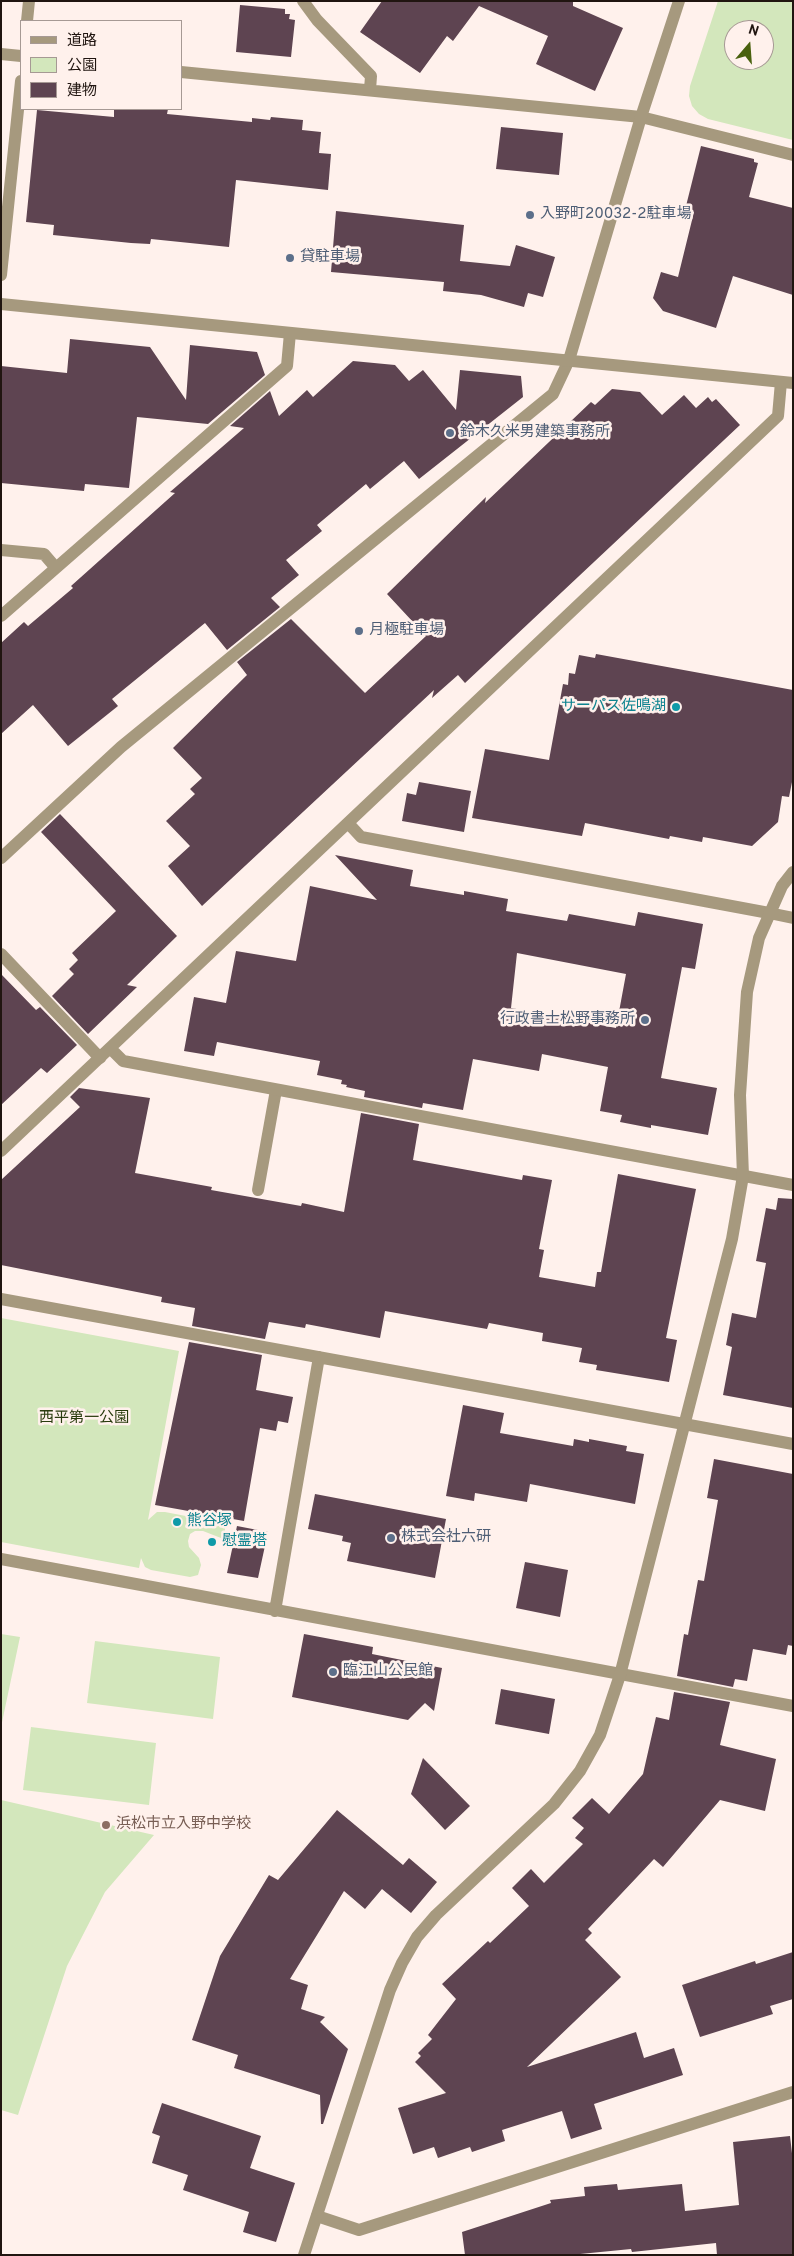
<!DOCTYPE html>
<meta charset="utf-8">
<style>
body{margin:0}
#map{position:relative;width:794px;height:2256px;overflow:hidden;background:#fff1ec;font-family:Overpass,"Noto Sans JP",sans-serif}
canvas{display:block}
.frame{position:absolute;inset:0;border:2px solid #201510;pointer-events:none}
.legend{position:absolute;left:20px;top:20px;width:162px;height:90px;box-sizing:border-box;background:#fff1ec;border:1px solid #a69994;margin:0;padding:6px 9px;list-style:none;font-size:15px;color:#201510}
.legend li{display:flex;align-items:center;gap:10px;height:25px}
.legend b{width:25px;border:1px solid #a69994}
.north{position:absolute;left:724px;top:20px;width:50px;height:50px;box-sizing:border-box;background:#fff1ec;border:1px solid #a69994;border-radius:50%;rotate:18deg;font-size:14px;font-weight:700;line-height:20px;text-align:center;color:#201510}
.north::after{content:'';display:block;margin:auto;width:18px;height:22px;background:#49610e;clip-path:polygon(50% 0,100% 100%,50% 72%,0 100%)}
</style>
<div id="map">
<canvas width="794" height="2256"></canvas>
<div class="frame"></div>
<ul class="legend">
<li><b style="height:6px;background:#a6997e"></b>道路</li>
<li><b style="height:14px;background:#d3e7bc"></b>公園</li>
<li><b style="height:14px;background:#5e4451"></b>建物</li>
</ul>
<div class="north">N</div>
</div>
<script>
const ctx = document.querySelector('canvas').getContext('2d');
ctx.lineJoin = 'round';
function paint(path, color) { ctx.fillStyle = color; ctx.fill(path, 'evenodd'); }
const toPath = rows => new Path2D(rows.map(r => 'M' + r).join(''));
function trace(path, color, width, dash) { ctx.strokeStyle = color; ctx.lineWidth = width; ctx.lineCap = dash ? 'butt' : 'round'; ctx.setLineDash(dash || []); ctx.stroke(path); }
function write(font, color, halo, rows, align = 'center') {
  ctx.font = font + ' Overpass,"Noto Sans JP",sans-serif'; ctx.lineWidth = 5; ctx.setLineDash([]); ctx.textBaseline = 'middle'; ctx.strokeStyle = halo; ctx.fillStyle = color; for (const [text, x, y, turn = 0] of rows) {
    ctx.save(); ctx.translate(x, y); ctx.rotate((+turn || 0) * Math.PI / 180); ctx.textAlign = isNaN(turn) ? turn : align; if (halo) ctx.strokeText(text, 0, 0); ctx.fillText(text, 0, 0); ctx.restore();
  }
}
const green = toPath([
 [718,1,793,1,793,140,708,119,699,114,692,106,689,96,690,86],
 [734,30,764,30,764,60,734,60],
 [1,1318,179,1351,148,1520,157,1512,165,1512,222,1523,225,1528,225,1534,221,1538,203,1531,195,1531,190,1534,188,1541,189,1547,199,1558,201,1565,198,1575,190,1577,151,1570,145,1567,141,1558,139,1568,1,1542],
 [1,1634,20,1637,1,1727],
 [95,1641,220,1657,213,1719,87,1703],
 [31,1727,156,1743,149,1805,23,1790],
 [1,1800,154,1835,105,1892,67,1966,18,2115,1,2110]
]);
const building = toPath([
 [382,1,573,1,573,6,623,28,595,91,536,64,548,36,479,6,453,41,447,36,420,73,360,32],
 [240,5,285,9,285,14,290,14,289,19,295,20,291,57,236,52],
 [114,109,168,109,167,114,252,122,252,118,270,120,271,117,303,120,302,130,321,132,319,153,331,154,328,190,236,180,229,247,151,239,150,244,131,243,53,235,54,225,26,222,37,110,114,117],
 [501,127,563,133,559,175,496,169],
 [701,146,754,159,754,162,758,163,749,197,793,208,793,295,733,276,716,328,663,311,653,298,661,272,678,277,694,212,685,210],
 [336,211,464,225,460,261,510,266,516,245,555,257,543,297,528,293,524,307,481,295,443,291,444,282,331,272],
 [70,339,150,347,186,400,190,345,257,352,265,375,208,424,137,417,129,488,85,484,84,491,1,483,1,366,67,373],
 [353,361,395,365,409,381,423,370,456,410,460,370,521,376,523,397,419,479,404,461,370,489,366,484,317,525,322,531,286,560,299,575,271,598,280,607,227,650,205,623,112,699,118,706,68,746,33,705,1,734,1,643,24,622,28,626,73,588,71,586,175,493,170,492,244,428,230,426,270,391,279,416,307,390,313,397],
 [612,389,640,392,662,415,684,395,696,408,708,397,712,402,716,399,740,425,465,683,458,675,432,698,434,690,202,906,168,866,190,846,166,821,195,794,190,789,202,778,173,748,247,675,237,662,291,619,365,693,426,636,387,594,486,497,485,503,591,402,595,405],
 [596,654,793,690,793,777,789,797,782,796,778,822,752,846,703,837,702,842,670,836,669,839,585,823,582,836,472,818,485,749,549,760,563,684,568,685,569,673,575,674,579,655,595,658],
 [419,782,471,791,464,832,402,821,407,793,416,795],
 [60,814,177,936,127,985,137,987,88,1034,52,996,74,974,69,969,78,960,72,953,116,911,41,832],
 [335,855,413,870,410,886,464,895,464,891,508,899,506,911,567,921,569,914,635,926,638,912,703,924,695,969,682,967,661,1078,717,1088,708,1135,651,1125,651,1128,620,1122,622,1115,600,1111,608,1067,542,1054,539,1071,473,1059,463,1110,423,1103,422,1108,364,1097,365,1091,346,1087,347,1085,341,1084,342,1080,317,1075,320,1061,217,1042,214,1056,184,1051,194,997,226,1003,236,951,296,961,310,886,377,900],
 [517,953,626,974,616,1028,511,1008],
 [1,974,36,1010,40,1007,77,1045,47,1073,41,1068,1,1105],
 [79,1088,150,1098,135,1173,212,1187,211,1190,301,1206,302,1203,344,1212,361,1113,419,1124,413,1160,522,1180,523,1175,552,1180,539,1249,544,1250,539,1277,595,1287,597,1272,601,1272,618,1174,696,1189,666,1338,677,1340,669,1382,596,1370,597,1365,579,1362,582,1348,542,1341,543,1333,489,1323,487,1329,385,1311,380,1338,306,1324,305,1328,269,1322,265,1339,192,1326,195,1308,161,1302,162,1297,1,1265,1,1180,80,1107,70,1097],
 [778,1198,793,1199,793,1408,723,1395,732,1347,726,1345,732,1313,756,1318,766,1263,756,1261,766,1208,776,1210],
 [189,1342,262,1355,256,1390,293,1397,288,1423,278,1421,276,1431,260,1428,244,1521,155,1505],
 [463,1405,504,1413,500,1433,573,1446,574,1439,589,1442,589,1439,627,1446,626,1451,644,1454,635,1504,530,1484,527,1502,475,1493,474,1501,446,1496],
 [714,1459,793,1474,793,1646,788,1645,786,1655,753,1649,747,1681,735,1679,733,1687,677,1676,684,1634,688,1635,698,1580,704,1581,718,1500,707,1498],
 [315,1494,446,1519,435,1578,347,1561,351,1543,342,1541,343,1536,308,1529],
 [237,1526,268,1532,258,1578,227,1573],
 [525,1562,568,1570,560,1617,516,1608],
 [304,1634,373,1647,372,1654,442,1668,434,1711,425,1703,408,1720,292,1697],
 [501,1689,555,1699,549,1734,495,1724],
 [674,1692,730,1702,720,1745,776,1759,765,1811,720,1800,663,1867,654,1859,588,1929,592,1933,585,1940,621,1977,527,2067,636,2032,644,2058,674,2048,683,2075,594,2104,602,2129,571,2139,562,2111,502,2130,505,2141,472,2152,470,2147,438,2158,434,2147,413,2154,398,2108,446,2093,415,2062,421,2056,418,2053,432,2039,428,2035,456,1999,442,1984,488,1941,490,1943,529,1906,512,1888,531,1869,544,1883,583,1844,575,1838,584,1828,572,1818,592,1798,609,1814,643,1774,656,1717,669,1720],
 [423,1758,470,1806,445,1830,411,1794],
 [337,1810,403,1865,409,1858,437,1882,411,1913,382,1889,365,1909,344,1891,290,1979,308,1985,301,2009,325,2017,320,2022,348,2049,323,2124,321,2124,320,2095,234,2068,238,2055,192,2040,220,1956,269,1875,278,1880],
 [793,1952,793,1999,770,2006,773,2014,700,2037,682,1985,755,1961,756,1964],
 [162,2103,261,2136,250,2168,295,2183,276,2242,243,2232,249,2212,183,2190,188,2175,152,2163,160,2136,152,2133],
 [790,2136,793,2162,793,2255,717,2255,716,2243,632,2252,631,2249,570,2255,465,2255,462,2232,551,2203,550,2200,585,2196,584,2187,617,2184,618,2190,682,2184,685,2211,739,2205,733,2142]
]);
const service = toPath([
 [258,1190,276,1090]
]);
const pedestrian = toPath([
 [1,954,100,1058]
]);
const minor = toPath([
 [303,1,317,20,371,76,370,90],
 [27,21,29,1],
 [1,54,21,56],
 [181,72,641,117,793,155],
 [1,275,21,81],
 [1,550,44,554,56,568],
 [1,616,287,366,290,333],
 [348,823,361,837,769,913],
 [1,858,121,747,553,394,569,360],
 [110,1048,123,1061,793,1185],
 [1,1151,778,416,781,382],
 [1,1299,793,1444],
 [1,1559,793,1706],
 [275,1611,319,1357],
 [317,2216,359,2230,793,2092]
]);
const tertiary = toPath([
 [1,304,793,383],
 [569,360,641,117,679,1],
 [769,913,793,918],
 [304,2255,390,1990,402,1963,417,1937,436,1915,554,1804,580,1771,600,1735,620,1675,732,1239,743,1176,740,1095,747,992,759,938,782,886,793,872]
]);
const markers = [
 [530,215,5,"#5c6f8a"],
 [290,258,5,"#5c6f8a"],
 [450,433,5,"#5c6f8a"],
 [359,631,5,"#5c6f8a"],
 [676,707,5,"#0f9aa8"],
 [645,1020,5,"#5c6f8a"],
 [177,1522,5,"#0f9aa8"],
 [391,1538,5,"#5c6f8a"],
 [212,1542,5,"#0f9aa8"],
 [333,1672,5,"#5c6f8a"],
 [106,1825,5,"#8d6e63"]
];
const serviceNames = [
 ["入野町20032-2駐車場",540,215],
 ["貸駐車場",300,258],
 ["鈴木久米男建築事務所",460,433],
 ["月極駐車場",369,631],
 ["行政書士松野事務所",635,1020,"right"],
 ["株式会社六研",401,1538],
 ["臨江山公民館",343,1672]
];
const cultureNames = [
 ["サーパス佐鳴湖",666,707,"right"],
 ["熊谷塚",187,1522],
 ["慰霊塔",222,1542]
];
const parkNames = [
 ["西平第一公園",84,1419]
];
const educationNames = [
 ["浜松市立入野中学校",116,1825]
];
paint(green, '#d3e7bc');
paint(building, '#5e4451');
trace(service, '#a6997e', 12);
trace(pedestrian, '#a6997e', 12);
trace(minor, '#a6997e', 12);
trace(tertiary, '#a6997e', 12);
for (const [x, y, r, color] of markers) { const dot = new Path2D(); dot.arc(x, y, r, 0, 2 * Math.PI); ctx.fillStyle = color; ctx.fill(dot); trace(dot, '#fff1ec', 2); }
write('15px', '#4e5e75', '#fff1ec', serviceNames, 'left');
write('15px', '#0d838f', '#fff1ec', cultureNames, 'left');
write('15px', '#2a3c0e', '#fff1ec', parkNames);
write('15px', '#785e54', '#fff1ec', educationNames, 'left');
</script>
